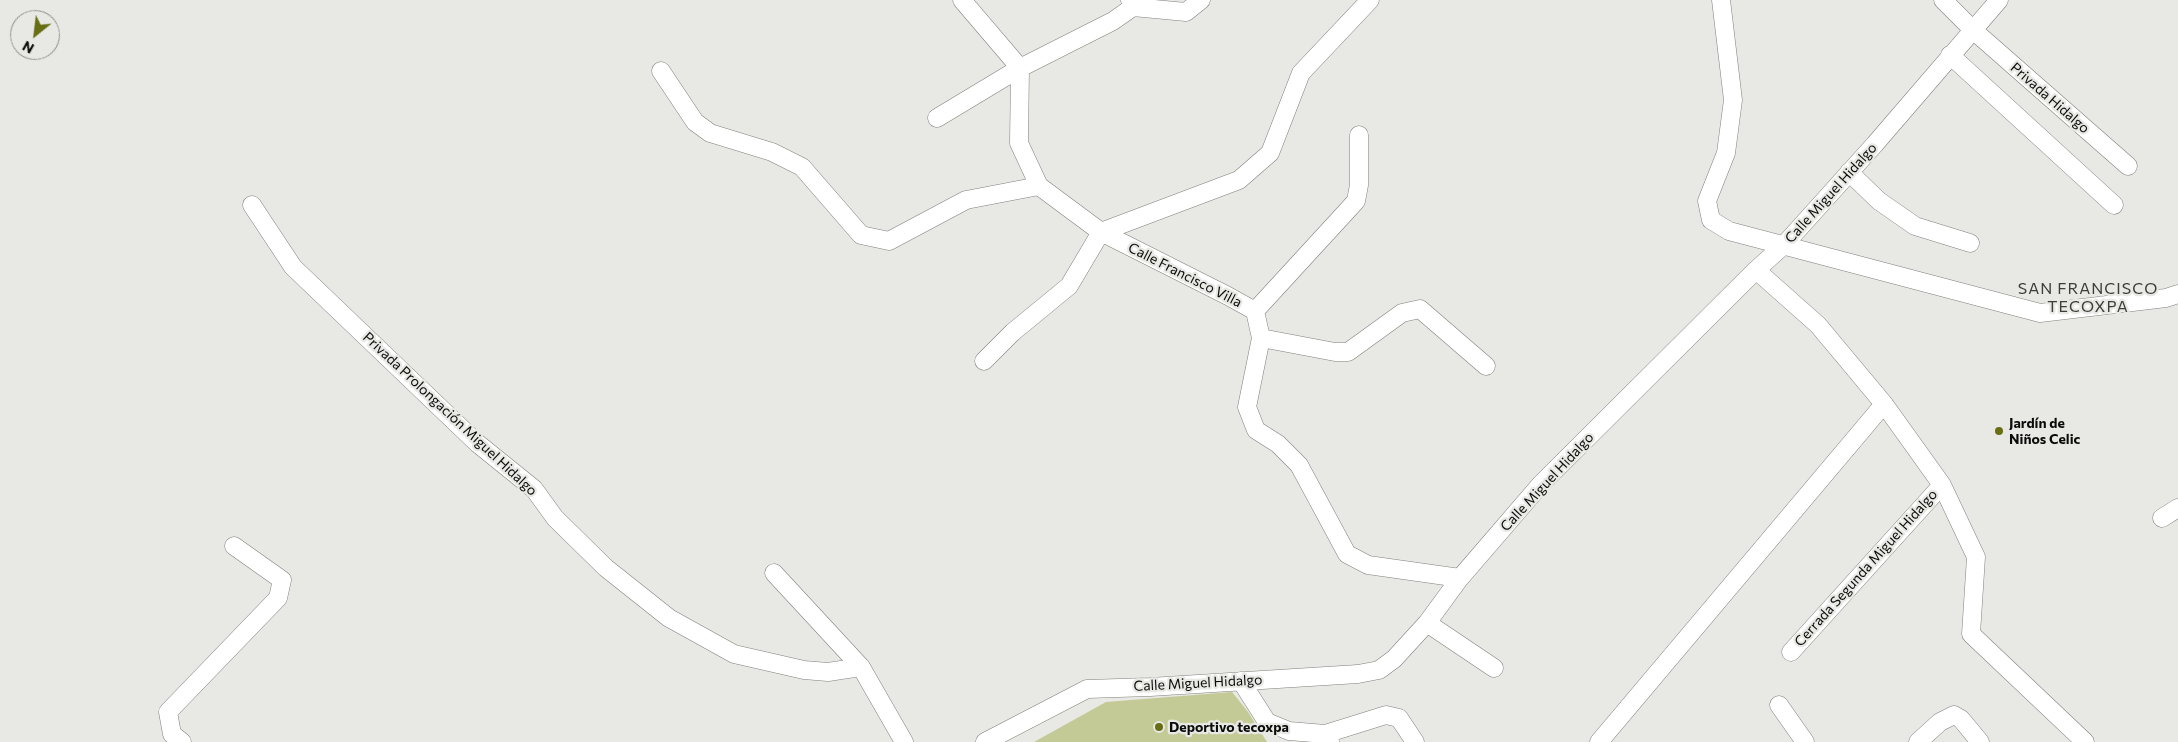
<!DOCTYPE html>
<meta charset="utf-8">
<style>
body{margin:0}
#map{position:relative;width:2178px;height:742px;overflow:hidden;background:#e8e8e4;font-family:Commissioner,sans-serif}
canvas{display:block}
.north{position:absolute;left:10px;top:10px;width:50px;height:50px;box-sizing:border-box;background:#e8e8e4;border:1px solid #90908d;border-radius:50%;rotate:209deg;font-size:14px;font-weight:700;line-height:20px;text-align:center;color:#0b0b0a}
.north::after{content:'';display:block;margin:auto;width:18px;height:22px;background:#676e13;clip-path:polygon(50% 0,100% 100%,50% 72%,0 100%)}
</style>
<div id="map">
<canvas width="2178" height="742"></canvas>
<div class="north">N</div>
</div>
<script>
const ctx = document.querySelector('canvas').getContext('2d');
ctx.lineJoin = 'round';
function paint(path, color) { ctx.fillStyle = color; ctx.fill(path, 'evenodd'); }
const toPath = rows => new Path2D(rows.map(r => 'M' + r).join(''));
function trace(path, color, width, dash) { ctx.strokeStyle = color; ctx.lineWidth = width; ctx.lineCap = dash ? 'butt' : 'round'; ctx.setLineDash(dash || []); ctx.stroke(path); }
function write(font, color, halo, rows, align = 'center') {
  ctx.font = font + ' Commissioner,sans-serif'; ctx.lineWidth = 4.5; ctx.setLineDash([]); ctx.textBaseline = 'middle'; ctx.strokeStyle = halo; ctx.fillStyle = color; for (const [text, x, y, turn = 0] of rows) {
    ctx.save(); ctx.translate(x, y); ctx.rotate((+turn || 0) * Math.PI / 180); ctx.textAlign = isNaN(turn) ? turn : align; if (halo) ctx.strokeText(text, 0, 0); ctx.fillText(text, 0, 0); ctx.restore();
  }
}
const green = toPath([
 [1232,692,1248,712,1267,742,1034,742,1106,702]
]);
const minor = toPath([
 [962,0,1020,68,1019,143,1039,186,1101,232,1228,296,1255,311,1261,338,1247,407,1256,430,1278,444,1299,465,1347,554,1368,565,1460,578],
 [1721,0,1733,100,1726,153,1707,201,1711,220,1729,231,2040,313,2166,298,2178,294],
 [1943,0,1973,30,2128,166],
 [1133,7,1186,12,1201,0],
 [1950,55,2114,205],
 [661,71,695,122,710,133,772,152,802,167,861,235,889,241,966,200,1039,186],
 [937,118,1020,68,1113,21,1133,7,1130,0],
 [1849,172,1879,201,1915,226,1970,243],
 [252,205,293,267,477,443,534,489,555,518,606,568,669,618,734,654,804,670,828,672,861,667,904,742],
 [1756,270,1818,325,1884,404,1942,485,1976,557,1971,634,2085,742],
 [1255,311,1356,201,1359,185,1359,135],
 [1261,338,1335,352,1348,352,1402,313,1420,309,1486,366],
 [984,361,1013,332,1069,286,1101,232,1239,180,1270,153,1301,73,1370,0],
 [2162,518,2178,508],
 [774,573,861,667],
 [1427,623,1494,668],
 [1791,652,1942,485],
 [1241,681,1267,722,1289,731,1325,734],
 [1779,705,1805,742],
 [182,742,172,734,168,712,278,598,282,580,234,546],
 [985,742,1087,689,1150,687,1358,674,1379,670,1394,659,1427,623,1460,578,1541,484,1756,270,1784,245,1875,144,1999,0],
 [1330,742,1325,734,1386,715,1399,718,1415,742],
 [1599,742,1884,404],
 [1918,742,1940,722,1954,715,1961,719,1980,742]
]);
const markers = [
 [1999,431,5,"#676e13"],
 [1159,727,5,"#676e13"]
];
const streetNames = [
 ["Privada Hidalgo",2050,98,41],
 ["Calle Miguel Hidalgo",1831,193,-48],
 ["Calle Francisco Villa",1185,275,27],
 ["Privada Prolongación Miguel Hidalgo",450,414,43],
 ["Calle Miguel Hidalgo",1547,482,-47],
 ["Cerrada Segunda Miguel Hidalgo",1866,568,-48],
 ["Calle Miguel Hidalgo",1198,683,-3]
];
const poiNames = [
 ["Jardín de",2009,423],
 ["Niños Celic",2009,439],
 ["Deportivo tecoxpa",1169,727]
];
const quarterNames = [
 ["SAN FRANCISCO",2088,289],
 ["TECOXPA",2088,307]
];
paint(green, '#c3ca95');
trace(minor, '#80807c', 19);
trace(minor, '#fff', 18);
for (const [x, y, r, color] of markers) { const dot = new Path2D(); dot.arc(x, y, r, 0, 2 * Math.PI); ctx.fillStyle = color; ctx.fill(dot); trace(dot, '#e8e8e4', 2); }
write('14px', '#0b0b0a', '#e8e8e4', streetNames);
write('bold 14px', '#0b0b0a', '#e8e8e4', poiNames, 'left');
ctx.letterSpacing = '1px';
write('16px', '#3d3e3a', '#e8e8e4', quarterNames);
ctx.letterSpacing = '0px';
</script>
